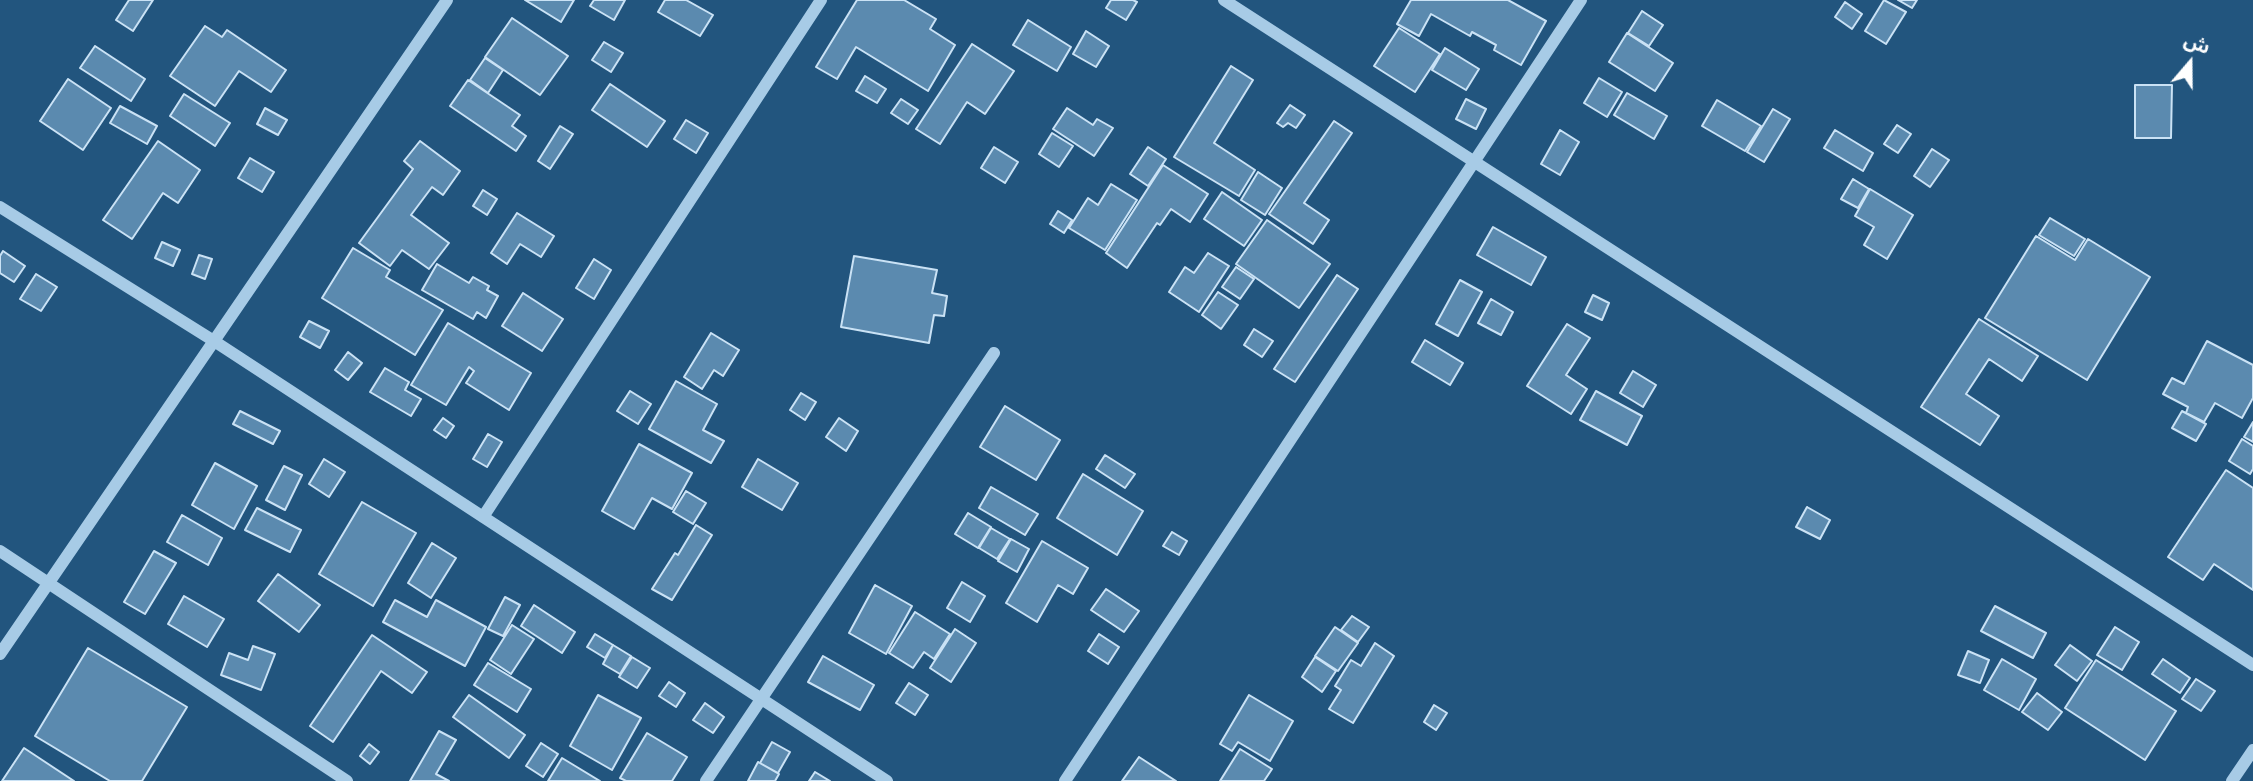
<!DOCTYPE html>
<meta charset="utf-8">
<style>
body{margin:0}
#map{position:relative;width:2253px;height:781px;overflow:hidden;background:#22557e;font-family:"Archivo Narrow","Noto Sans Arabic",sans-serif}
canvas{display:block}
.north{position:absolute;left:2155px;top:28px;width:70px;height:70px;-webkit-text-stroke:5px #22557e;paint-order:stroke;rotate:20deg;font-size:19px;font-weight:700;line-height:28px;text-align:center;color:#fff}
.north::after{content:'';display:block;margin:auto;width:24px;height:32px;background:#fff;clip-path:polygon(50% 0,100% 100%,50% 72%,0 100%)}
</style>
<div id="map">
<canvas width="2253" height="781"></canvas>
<div class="north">ش</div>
</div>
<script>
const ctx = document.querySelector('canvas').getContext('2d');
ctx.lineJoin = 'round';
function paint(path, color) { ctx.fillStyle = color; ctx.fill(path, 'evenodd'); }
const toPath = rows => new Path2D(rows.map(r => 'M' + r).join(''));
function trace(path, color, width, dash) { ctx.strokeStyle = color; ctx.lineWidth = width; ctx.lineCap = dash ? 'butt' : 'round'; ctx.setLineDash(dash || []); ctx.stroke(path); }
const building = toPath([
 [129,0,153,0,133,31,116,20,129,0],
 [525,0,574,0,561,22,525,0],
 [594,0,625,0,614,20,590,6,594,0],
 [665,0,686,0,713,15,700,36,658,12,665,0],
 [857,0,904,0,936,19,930,29,955,45,928,91,856,47,837,79,816,67,857,0],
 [1111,0,1133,0,1137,2,1126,20,1106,8,1111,0],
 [1411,0,1508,0,1546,21,1521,65,1494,50,1496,45,1472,32,1470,36,1431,14,1419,36,1397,24,1411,0],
 [1884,0,1906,12,1886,44,1865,31,1884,0],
 [1898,0,1917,0,1912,8,1898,0],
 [1845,2,1862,14,1852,29,1835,17,1845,2],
 [1642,11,1663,25,1649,46,1628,33,1642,11],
 [512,18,568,56,540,95,485,57,512,18],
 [1028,20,1071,47,1057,71,1013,45,1028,20],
 [205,26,222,37,227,30,286,70,271,92,239,71,215,106,170,76,205,26],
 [1399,28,1440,54,1415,92,1374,66,1399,28],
 [1086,31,1109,46,1096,67,1073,54,1086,31],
 [1627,33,1673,63,1655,91,1609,62,1627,33],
 [604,42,623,53,611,72,592,60,604,42],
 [972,44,1014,71,985,114,967,102,940,144,916,129,972,44],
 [95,46,145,79,131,101,80,68,95,46],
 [1445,48,1479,69,1466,90,1432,70,1445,48],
 [485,58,503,70,488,93,470,80,485,58],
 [1231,66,1253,80,1214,143,1255,170,1239,196,1174,157,1231,66],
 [865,76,886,89,877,103,856,91,865,76],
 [1599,78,1622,92,1607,117,1584,103,1599,78],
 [68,79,111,108,83,150,40,121,68,79],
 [468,80,520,115,512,126,526,136,516,151,450,106,468,80],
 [610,84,665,121,647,147,592,110,610,84],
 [2135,85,2172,85,2171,138,2135,138,2135,85],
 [1627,93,1667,116,1654,139,1614,115,1627,93],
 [184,94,230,123,215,146,170,116,184,94],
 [901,99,918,110,908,124,891,113,901,99],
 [1466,99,1486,109,1476,129,1456,119,1466,99],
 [1717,100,1761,126,1745,151,1702,126,1717,100],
 [1290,105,1305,115,1296,128,1288,123,1283,127,1277,123,1290,105],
 [120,106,157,126,147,144,110,123,120,106],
 [265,108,287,120,278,135,257,124,265,108],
 [1067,108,1093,125,1097,119,1113,128,1094,156,1053,129,1067,108],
 [1773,109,1790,119,1764,162,1747,152,1773,109],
 [686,120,708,133,696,153,674,139,686,120],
 [1334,121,1352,133,1304,203,1329,220,1313,244,1269,214,1334,121],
 [1897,125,1911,134,1898,153,1884,144,1897,125],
 [560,126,573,134,550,169,538,161,560,126],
 [1560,130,1579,142,1560,175,1541,164,1560,130],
 [1835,130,1873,153,1863,171,1824,148,1835,130],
 [1052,133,1073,146,1059,167,1039,154,1052,133],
 [158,141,200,170,178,203,163,193,132,239,103,220,158,141],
 [420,141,460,171,443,195,432,187,411,215,449,243,429,269,402,250,390,266,359,243,413,169,404,161,420,141],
 [994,147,1018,162,1005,183,981,168,994,147],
 [1148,147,1166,159,1148,186,1130,174,1148,147],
 [1932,149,1949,160,1930,187,1914,176,1932,149],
 [250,158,274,172,262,192,238,178,250,158],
 [1163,165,1208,194,1190,222,1171,209,1160,225,1157,223,1127,268,1106,253,1163,165],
 [1258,172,1282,188,1265,215,1241,200,1258,172],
 [1853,179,1869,189,1858,208,1841,199,1853,179],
 [1111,184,1137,200,1105,250,1069,228,1088,198,1098,205,1111,184],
 [1870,189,1913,215,1887,259,1864,245,1874,227,1855,216,1870,189],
 [483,190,497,199,487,215,473,206,483,190],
 [1222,192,1262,220,1244,246,1204,219,1222,192],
 [1058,211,1072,220,1064,233,1050,224,1058,211],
 [517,213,554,236,541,257,520,244,507,264,491,253,517,213],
 [2050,218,2085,239,2074,256,2039,235,2050,218],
 [1267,220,1330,264,1299,308,1236,264,1267,220],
 [1493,227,1546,257,1531,285,1477,255,1493,227],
 [2036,236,2075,260,2088,239,2150,277,2087,380,1985,318,2036,236],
 [162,242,180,250,173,266,155,258,162,242],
 [353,248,390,270,386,277,443,310,415,355,322,298,353,248],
 [3,251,25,266,14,282,0,273,0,256,3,251],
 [1208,253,1229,266,1199,312,1169,292,1185,267,1194,273,1208,253],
 [199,255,212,259,205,279,192,274,199,255],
 [854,256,937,270,932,293,947,296,944,316,934,315,929,343,841,327,854,256],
 [594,259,611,270,594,299,576,288,594,259],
 [437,264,469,283,473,277,489,286,487,290,498,296,486,318,477,312,473,319,422,290,437,264],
 [1236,267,1254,279,1240,299,1222,287,1236,267],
 [36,274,57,287,41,311,20,299,36,274],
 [1337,275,1358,289,1295,382,1274,369,1337,275],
 [1460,280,1482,292,1458,336,1436,324,1460,280],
 [1218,292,1238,305,1221,329,1202,315,1218,292],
 [523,293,563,319,542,351,502,326,523,293],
 [1593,295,1609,303,1602,320,1585,312,1593,295],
 [1491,299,1513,312,1501,335,1478,323,1491,299],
 [1979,319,2038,356,2022,381,1989,359,1966,394,1999,416,1980,445,1921,407,1979,319],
 [309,321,329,331,320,348,300,337,309,321],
 [448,323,531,373,509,410,466,383,474,371,469,367,446,405,411,385,448,323],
 [1567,324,1590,338,1566,375,1587,389,1571,414,1527,386,1567,324],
 [1254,329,1273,341,1262,357,1244,345,1254,329],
 [711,333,739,350,723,376,714,370,702,389,684,377,711,333],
 [1425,340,1463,363,1450,385,1412,362,1425,340],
 [2207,341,2253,365,2253,398,2242,418,2215,403,2204,422,2186,413,2188,407,2163,394,2172,378,2184,384,2207,341],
 [348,352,362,363,348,380,335,370,348,352],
 [385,368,409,382,405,390,421,399,411,416,370,392,385,368],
 [1633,371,1656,385,1643,407,1620,393,1633,371],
 [676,381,717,404,703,430,724,441,711,463,649,429,676,381],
 [630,391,651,404,638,424,617,411,630,391],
 [1596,391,1642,416,1627,445,1580,420,1596,391],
 [801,393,816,402,805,420,790,410,801,393],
 [1005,406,1060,440,1036,480,980,447,1005,406],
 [240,411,280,431,273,444,233,424,240,411],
 [2182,411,2206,424,2196,441,2172,428,2182,411],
 [443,418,454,426,446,438,434,430,443,418],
 [839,418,858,431,846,451,826,437,839,418],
 [2253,422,2253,442,2244,437,2253,422],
 [488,434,502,442,487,467,473,459,488,434],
 [2242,439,2253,446,2253,469,2250,474,2229,461,2242,439],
 [639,444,692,473,672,509,652,498,634,529,602,511,639,444],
 [1105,455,1135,474,1125,488,1096,469,1105,455],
 [324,459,345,472,329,497,309,484,324,459],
 [758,459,798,483,782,510,742,487,758,459],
 [215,463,257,486,234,529,192,505,215,463],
 [284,466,302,475,285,510,266,500,284,466],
 [2226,470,2253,488,2253,590,2214,564,2203,580,2168,557,2226,470],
 [1083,474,1143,511,1117,555,1057,518,1083,474],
 [991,487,1038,514,1025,535,979,508,991,487],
 [686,491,706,503,693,524,673,512,686,491],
 [362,502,416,533,373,606,319,574,362,502],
 [1807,507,1830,520,1820,539,1796,527,1807,507],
 [257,508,301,530,290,552,245,530,257,508],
 [968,513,991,527,978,548,955,534,968,513],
 [182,515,222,538,208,565,167,542,182,515],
 [696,525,712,535,672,600,652,589,675,553,678,555,696,525],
 [991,528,1010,539,997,559,979,548,991,528],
 [1172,532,1187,541,1179,555,1163,546,1172,532],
 [1011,539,1029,549,1017,572,998,561,1011,539],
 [1042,541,1088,568,1073,594,1058,585,1037,622,1006,603,1042,541],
 [432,543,456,558,431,598,408,583,432,543],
 [154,551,176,563,145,614,124,602,154,551],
 [278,574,320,605,299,632,258,601,278,574],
 [962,582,985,596,970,622,947,608,962,582],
 [875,585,912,606,886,654,849,633,875,585],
 [1106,589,1139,611,1124,632,1091,610,1106,589],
 [184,596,224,619,207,647,168,624,184,596],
 [505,597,520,605,503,636,488,629,505,597],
 [395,600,427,617,436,600,486,627,465,666,383,622,395,600],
 [534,605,575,632,562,653,521,626,534,605],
 [1995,606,2046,633,2033,658,1981,631,1995,606],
 [915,612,950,634,934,659,924,652,913,668,889,653,915,612],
 [1352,616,1369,627,1358,642,1341,630,1352,616],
 [512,625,534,639,511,674,490,660,512,625],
 [1335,627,1358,643,1338,671,1315,656,1335,627],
 [2115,627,2139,642,2122,670,2097,655,2115,627],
 [955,629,976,643,951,682,930,668,955,629],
 [595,634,613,645,605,658,587,647,595,634],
 [1099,634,1119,647,1108,664,1088,651,1099,634],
 [372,635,427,672,412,693,381,671,333,742,310,726,372,635],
 [1375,643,1394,656,1353,723,1329,709,1341,690,1335,686,1351,660,1361,666,1375,643],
 [613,645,631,656,620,674,603,664,613,645],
 [2070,645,2092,661,2077,681,2055,665,2070,645],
 [253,646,275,654,261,690,221,675,229,653,248,660,253,646],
 [88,648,187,707,142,781,110,781,35,736,88,648],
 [1968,651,1989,660,1980,683,1958,675,1968,651],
 [823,656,874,685,860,710,808,682,823,656],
 [632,657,650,668,637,688,619,677,632,657],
 [1315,657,1336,671,1322,692,1302,677,1315,657],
 [2002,659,2036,679,2019,710,1984,690,2002,659],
 [2163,659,2190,678,2180,693,2152,674,2163,659],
 [2096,660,2176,711,2145,760,2065,708,2096,660],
 [488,663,531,689,517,712,474,685,488,663],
 [2196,679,2215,691,2201,711,2182,699,2196,679],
 [669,682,685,693,676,707,659,696,669,682],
 [909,683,928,695,915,715,896,703,909,683],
 [2037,693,2062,712,2048,730,2022,712,2037,693],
 [469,695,525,735,509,758,453,717,469,695],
 [598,695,641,718,612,770,570,746,598,695],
 [1249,695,1293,721,1270,761,1238,742,1232,751,1220,744,1249,695],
 [705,703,724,717,713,733,693,720,705,703],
 [1434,705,1447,713,1436,730,1424,722,1434,705],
 [439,731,456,740,436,774,449,781,410,781,439,731],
 [647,733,687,757,672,781,626,781,620,778,647,733],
 [772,742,790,752,778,773,760,763,772,742],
 [541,743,558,754,543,777,526,766,541,743],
 [369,744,379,752,370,764,360,756,369,744],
 [24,748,74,781,2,781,24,748],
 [1240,749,1272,769,1264,781,1220,781,1240,749],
 [1139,757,1176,781,1122,781,1139,757],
 [562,758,600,781,548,781,562,758],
 [758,762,779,774,775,781,748,781,758,762],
 [815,772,830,781,809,781,815,772]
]);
const minor = toPath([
 [1224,0,2253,665],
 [0,207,214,341,887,781],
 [483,517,821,0],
 [0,551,347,781],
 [0,654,447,0],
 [706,781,994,353],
 [1065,781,1581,0],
 [2232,781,2253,750]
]);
paint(building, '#5b8aaf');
trace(building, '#cae2f5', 2);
trace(minor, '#a7cbe6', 12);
</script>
